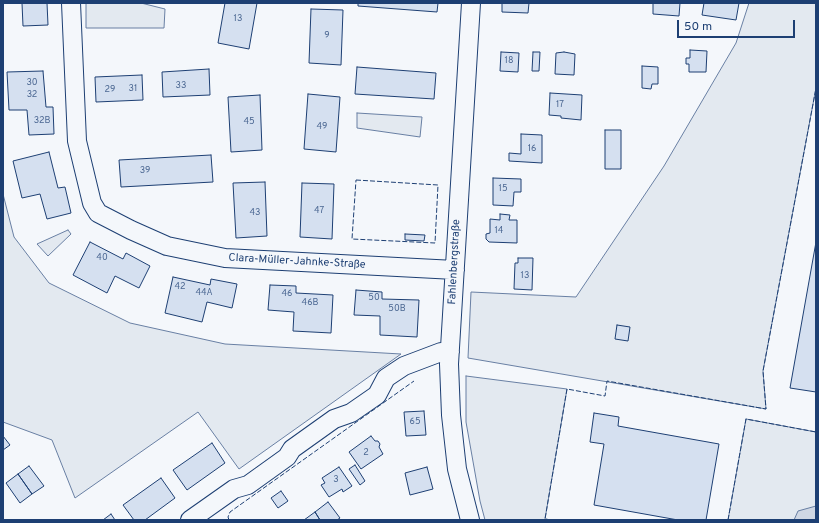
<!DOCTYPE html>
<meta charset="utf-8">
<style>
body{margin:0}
#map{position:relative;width:819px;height:523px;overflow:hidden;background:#f4f7fb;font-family:Overpass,sans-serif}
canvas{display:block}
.frame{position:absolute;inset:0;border:4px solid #1d3f73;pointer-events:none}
.scale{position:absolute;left:677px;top:20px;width:118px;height:18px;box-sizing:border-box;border:2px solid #1d3f73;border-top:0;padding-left:5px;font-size:12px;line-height:14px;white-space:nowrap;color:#1d3f73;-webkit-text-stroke:3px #f4f7fb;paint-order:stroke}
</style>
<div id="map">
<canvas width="819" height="523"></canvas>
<div class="frame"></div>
<div class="scale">50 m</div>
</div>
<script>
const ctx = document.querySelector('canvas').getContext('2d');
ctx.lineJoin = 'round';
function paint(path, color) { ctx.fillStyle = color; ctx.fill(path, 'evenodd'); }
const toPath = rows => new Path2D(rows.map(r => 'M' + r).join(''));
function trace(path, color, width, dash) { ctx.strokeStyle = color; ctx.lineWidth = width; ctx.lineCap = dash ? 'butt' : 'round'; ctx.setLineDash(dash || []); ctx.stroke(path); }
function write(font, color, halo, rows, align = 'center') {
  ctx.font = font + ' Overpass,sans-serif'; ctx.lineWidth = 3; ctx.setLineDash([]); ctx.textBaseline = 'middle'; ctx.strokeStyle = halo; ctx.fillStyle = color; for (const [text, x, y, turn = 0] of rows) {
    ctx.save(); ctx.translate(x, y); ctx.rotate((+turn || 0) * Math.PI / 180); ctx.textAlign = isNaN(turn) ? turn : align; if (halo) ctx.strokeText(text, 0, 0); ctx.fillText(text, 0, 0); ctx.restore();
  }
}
const green = toPath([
 [86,3,141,3,165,9,164,28,86,28,86,3],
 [749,3,816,3,816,88,763,371,766,409,468,358,471,292,576,297,664,166,736,43,749,3],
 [357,113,422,117,420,137,357,128,357,113],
 [3,194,14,237,49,283,130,323,225,344,401,354,239,469,198,412,75,498,52,440,3,422,3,194],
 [68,230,71,234,48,256,37,244,68,230],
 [466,376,567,389,545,519,551,520,485,520,480,501,466,422,466,376],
 [746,419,816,432,816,520,728,520,746,419]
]);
const water = toPath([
 [816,506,816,520,794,520,798,511,816,506]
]);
const building = toPath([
 [22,3,47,3,48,25,23,26,22,3],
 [225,3,257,3,249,49,218,43,225,3],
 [358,3,438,3,437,12,358,6,358,3],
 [502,3,529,3,528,13,502,12,502,3],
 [653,3,680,3,679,16,653,14,653,3],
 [704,3,739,3,736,20,702,15,704,3],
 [311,9,343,10,341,65,309,63,311,9],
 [690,50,707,51,706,72,689,72,689,64,686,64,686,58,690,58,690,50],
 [501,52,519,53,518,72,500,71,501,52],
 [533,52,540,52,539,71,532,71,533,52],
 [564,52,575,54,574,75,555,74,556,53,564,52],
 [642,66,658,67,658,84,652,84,651,89,642,88,642,66],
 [357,67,436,73,434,99,355,94,357,67],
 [209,69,210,95,163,97,162,72,209,69],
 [43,71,46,107,53,107,54,134,29,135,27,110,9,110,7,72,43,71],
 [142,75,143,100,96,102,95,77,142,75],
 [550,93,582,95,581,120,561,118,561,116,549,115,550,93],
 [308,94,340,97,336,152,304,149,308,94],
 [260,95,262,150,231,152,228,97,260,95],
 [605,130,621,130,621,169,605,169,605,130],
 [521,134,542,135,542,163,509,161,509,153,521,154,521,134],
 [49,152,58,188,65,187,71,213,47,219,40,194,22,198,13,161,49,152],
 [211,155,213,182,121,187,119,160,211,155],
 [493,178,521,179,521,192,514,192,513,206,493,205,493,178],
 [265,182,267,236,236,238,233,183,265,182],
 [302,183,334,184,332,239,300,237,302,183],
 [500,214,510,215,509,220,517,220,517,243,489,242,486,239,486,234,490,233,490,219,500,220,500,214],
 [405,234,425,235,424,241,405,240,405,234],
 [90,242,123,259,126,253,150,266,139,288,115,276,107,293,73,275,90,242],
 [816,242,816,392,790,388,816,242],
 [518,258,533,258,532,290,514,289,515,263,518,263,518,258],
 [173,277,210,285,211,279,237,284,232,308,207,302,202,322,165,313,173,277],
 [270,285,296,286,296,293,333,295,331,333,293,331,294,312,268,310,270,285],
 [356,290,382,292,382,299,419,300,417,337,380,335,380,316,354,315,356,290],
 [617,325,630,327,628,341,615,339,617,325],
 [424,411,426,435,406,436,404,412,424,411],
 [594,413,619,417,618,426,719,444,706,520,678,520,594,505,604,444,590,442,594,413],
 [3,436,10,445,3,450,3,436],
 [371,436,375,441,378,441,380,444,379,447,383,454,361,469,349,452,371,436],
 [212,443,225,463,187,490,173,470,212,443],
 [355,465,365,481,360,485,349,469,355,465],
 [29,466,44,486,32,494,18,474,29,466],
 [339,467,352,486,343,492,342,489,329,497,321,485,325,483,322,478,339,467],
 [427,467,433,489,410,495,405,473,427,467],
 [18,474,32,494,20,503,6,483,18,474],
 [161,478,175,498,145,520,134,520,123,505,161,478],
 [281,491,288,501,278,508,271,498,281,491],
 [328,502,340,518,337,520,320,520,315,512,328,502],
 [315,512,320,520,304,520,315,512],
 [111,514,115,520,103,520,111,514]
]);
const minor = toPath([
 [71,3,77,141,92,203,98,213,131,230,167,246,225,258,455,270],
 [190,520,234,489,248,485,287,457,292,449,334,419,351,413,377,395,386,378,404,366,441,352,450,352],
 [470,520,457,469,451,415,449,364,471,3]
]);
const fence = toPath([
 [356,180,438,185,435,243,352,239,356,180],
 [229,520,228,517,230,512,414,381],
 [551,520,545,519,567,389,605,396,607,381,766,409,763,371,816,88],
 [728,520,746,419,816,432]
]);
const numberNames = [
 ["13",238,19],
 ["9",327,36],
 ["18",509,61],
 ["30",32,83],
 ["33",181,86],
 ["31",133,89],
 ["29",110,90],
 ["32",32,95],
 ["17",560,105],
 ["32B",42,121],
 ["45",249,122],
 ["49",322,127],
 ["16",532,149],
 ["39",145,171],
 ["15",503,189],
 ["47",319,211],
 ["43",255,213],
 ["14",499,231],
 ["40",102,258],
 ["13",525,276],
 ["42",180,287],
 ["44A",204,293],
 ["46",287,294],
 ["50",374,298],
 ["46B",310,303],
 ["50B",397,309],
 ["65",415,422],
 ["2",366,453],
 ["3",336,480]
];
const streetNames = [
 ["Clara-Müller-Jahnke-Straße",297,262,3],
 ["Fahlenbergstraße",455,262,-87]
];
paint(green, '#e3e9f0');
trace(green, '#687fa3', 1);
paint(water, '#cfd7e4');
trace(water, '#687fa3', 1);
paint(building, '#d5e0f0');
trace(building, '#1d3f73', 1);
trace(minor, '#1d3f73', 20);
trace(minor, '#f4f7fb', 18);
trace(fence, '#1d3f73', 1, [5, 2]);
write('9px', '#4b6792', null, numberNames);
write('11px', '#1d3f73', '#f4f7fb', streetNames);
</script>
